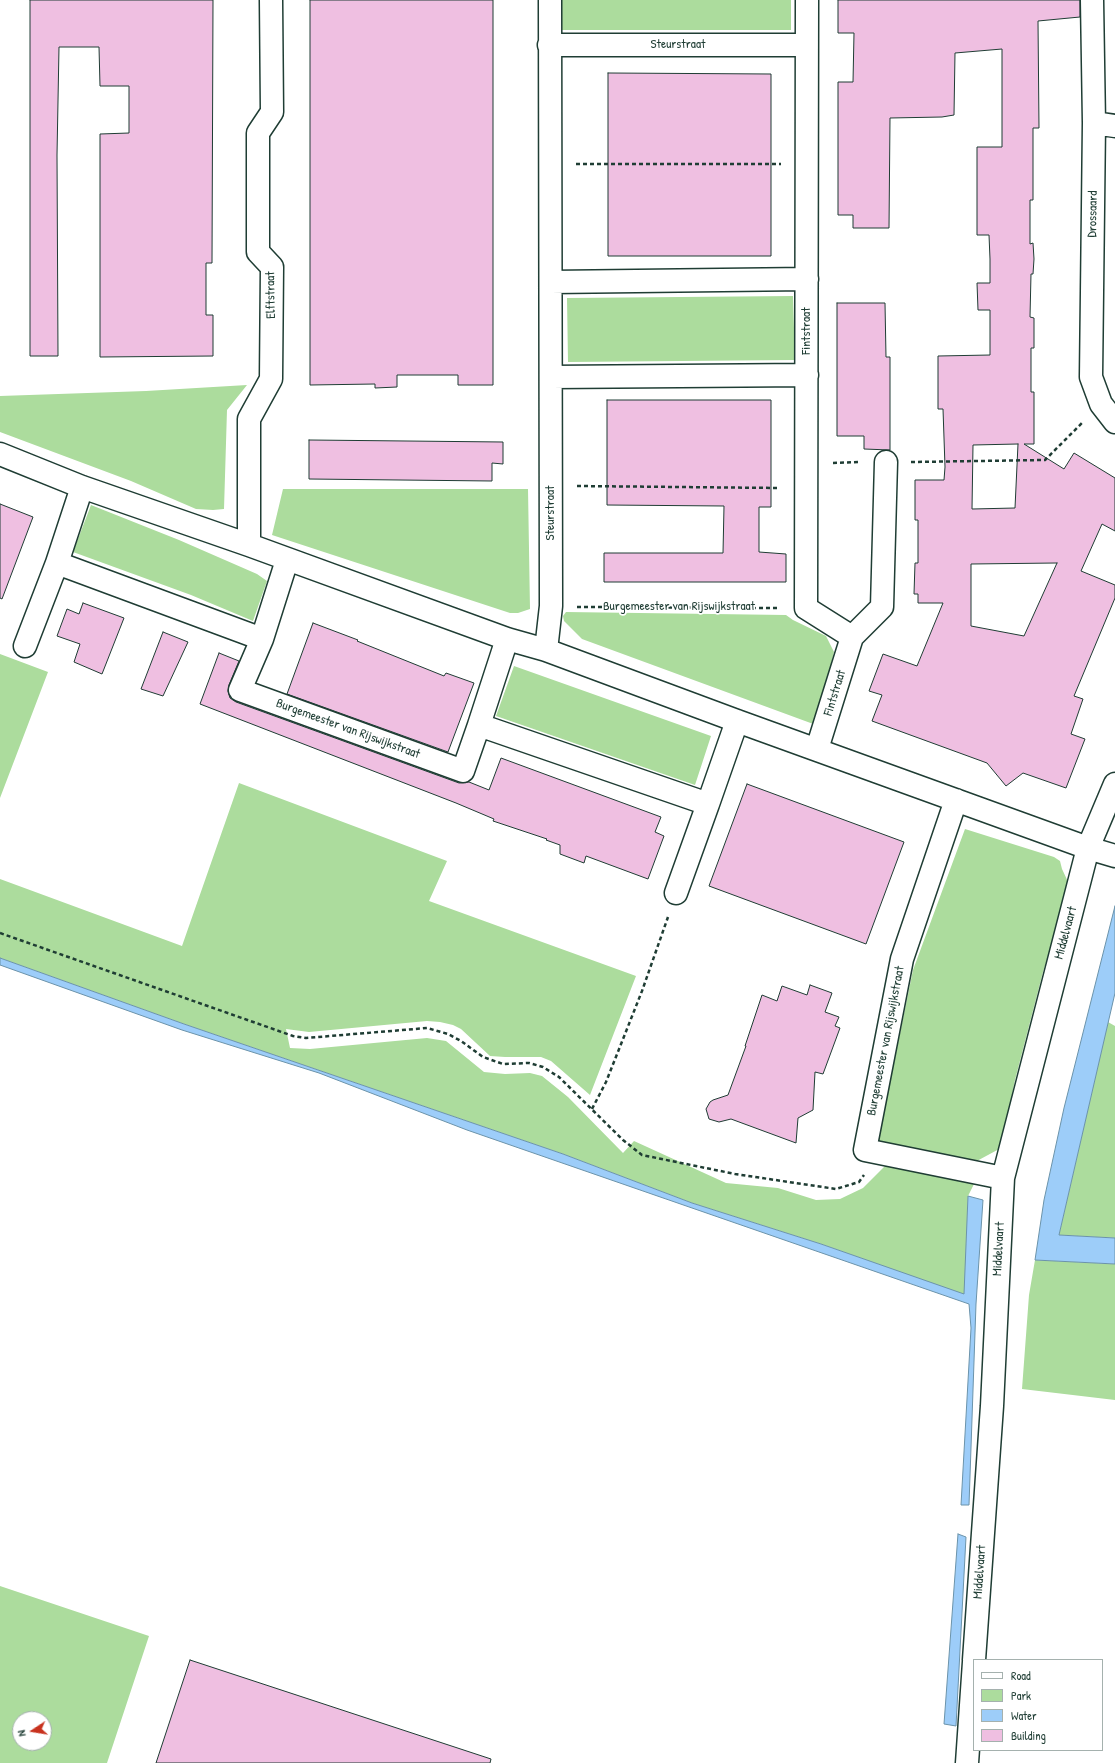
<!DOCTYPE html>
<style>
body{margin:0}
#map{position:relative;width:1115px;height:1763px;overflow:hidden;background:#fff;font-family:"Patrick Hand",sans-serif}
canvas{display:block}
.legend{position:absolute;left:973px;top:1659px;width:130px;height:92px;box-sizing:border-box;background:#fff;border:1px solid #a5b1ae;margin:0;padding:5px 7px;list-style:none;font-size:12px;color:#1f3d34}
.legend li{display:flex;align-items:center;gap:8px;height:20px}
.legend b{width:20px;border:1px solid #a5b1ae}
.north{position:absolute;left:12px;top:1711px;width:40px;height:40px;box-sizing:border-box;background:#fff;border:1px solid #a5b1ae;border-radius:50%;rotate:258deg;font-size:11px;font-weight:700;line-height:16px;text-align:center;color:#1f3d34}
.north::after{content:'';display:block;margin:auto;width:14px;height:18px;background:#c8321e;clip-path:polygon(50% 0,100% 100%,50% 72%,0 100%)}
</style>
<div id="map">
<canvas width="1115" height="1763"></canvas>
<ul class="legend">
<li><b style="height:5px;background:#fff"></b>Road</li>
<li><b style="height:11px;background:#acdc9d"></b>Park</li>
<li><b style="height:11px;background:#9dcdf9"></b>Water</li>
<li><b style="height:11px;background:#efbfe1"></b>Building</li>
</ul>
<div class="north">N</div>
</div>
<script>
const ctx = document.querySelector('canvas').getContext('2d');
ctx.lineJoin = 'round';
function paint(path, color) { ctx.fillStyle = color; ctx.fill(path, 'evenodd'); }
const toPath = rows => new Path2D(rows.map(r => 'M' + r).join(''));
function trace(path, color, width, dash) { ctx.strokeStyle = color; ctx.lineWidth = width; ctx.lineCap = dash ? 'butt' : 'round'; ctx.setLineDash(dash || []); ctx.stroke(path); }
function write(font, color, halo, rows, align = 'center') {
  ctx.font = font + ' "Patrick Hand",sans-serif'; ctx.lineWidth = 3.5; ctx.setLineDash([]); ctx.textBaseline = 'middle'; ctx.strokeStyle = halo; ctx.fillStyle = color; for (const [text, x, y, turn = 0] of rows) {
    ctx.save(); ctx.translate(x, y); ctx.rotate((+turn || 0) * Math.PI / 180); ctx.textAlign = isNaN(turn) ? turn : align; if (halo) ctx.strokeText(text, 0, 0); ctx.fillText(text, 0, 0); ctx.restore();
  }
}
const green = toPath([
 [559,0,791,0,791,30,558,30],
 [793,296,795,360,568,362,567,298],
 [247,385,227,410,224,509,213,510,196,509,131,481,0,432,0,396,146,391],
 [283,489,528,489,530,609,518,613,510,613,272,535],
 [91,505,179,540,257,574,267,581,253,621,191,595,73,552],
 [566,612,786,615,793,620,826,636,834,652,816,725,582,639,564,621,563,616],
 [0,654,48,672,0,798],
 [514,666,711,736,695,785,496,716],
 [239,783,447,861,429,901,636,976,590,1095,551,1061,541,1057,505,1057,490,1056,461,1029,453,1025,440,1022,427,1021,309,1032,286,1029,290,1048,310,1049,427,1038,446,1041,484,1072,505,1074,530,1073,542,1076,568,1097,623,1153,634,1141,726,1183,778,1188,816,1200,840,1199,863,1188,886,1165,974,1184,968,1196,965,1295,821,1244,692,1203,563,1154,184,1024,0,958,0,879,182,946],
 [965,829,1054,857,1060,861,1062,869,1070,886,1043,972,1015,1080,1001,1148,975,1162,878,1141,913,970],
 [1108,1022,1115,1026,1115,1238,1059,1235],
 [1035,1260,1115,1264,1115,1400,1022,1389,1029,1295],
 [0,1586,149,1636,107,1763,0,1763],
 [20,1719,44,1719,44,1743,20,1743]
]);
const water = toPath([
 [1115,906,1115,993,1059,1235,1115,1238,1115,1264,1035,1260,1044,1200,1064,1108,1115,906],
 [0,958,184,1024,563,1154,692,1203,821,1244,964,1294,968,1196,983,1200,976,1304,969,1505,961,1505,971,1328,969,1304,467,1130,319,1073,182,1030,0,965,0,958],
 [958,1534,966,1537,956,1726,944,1724,958,1534]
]);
const building = toPath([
 [30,0,213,0,212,263,206,263,206,315,213,315,213,356,100,357,100,134,129,133,129,86,100,86,99,47,59,47,57,155,58,356,30,356,30,0],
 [310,0,493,0,493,385,458,385,458,375,397,375,397,387,375,388,375,384,310,385,310,0],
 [838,0,1080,0,1080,17,1038,21,1039,128,1033,128,1033,200,1030,200,1030,244,1033,243,1034,259,1033,274,1031,274,1030,317,1034,318,1034,348,1031,348,1031,392,1034,392,1034,444,1024,444,1064,469,1074,453,1115,478,1115,531,1102,524,1081,571,1115,585,1115,598,1074,696,1083,699,1071,734,1085,739,1066,788,1023,773,1006,786,987,763,872,721,882,695,869,691,883,654,917,666,943,603,918,603,918,594,914,594,915,563,918,563,918,520,915,520,915,480,944,480,945,467,943,409,938,409,938,356,990,355,990,310,978,310,977,283,990,283,990,259,989,235,977,235,977,147,1002,147,1002,49,955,53,954,115,942,117,890,118,889,228,853,228,853,215,838,215,838,82,853,82,854,33,838,33,838,0],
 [1018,444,1015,508,972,509,973,445,1018,444],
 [1057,563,1024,636,971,626,971,564,1057,563],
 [608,73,771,74,771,256,608,256,608,73],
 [837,303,885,303,886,357,890,357,890,450,864,449,864,436,837,436,837,303],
 [607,400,771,400,771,507,759,507,759,552,786,554,786,582,604,582,604,553,723,553,724,506,607,505,607,400],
 [309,440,503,442,503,464,492,463,492,481,309,479,309,440],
 [0,504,33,517,2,599,0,598,0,504],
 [83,603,124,618,102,674,74,662,80,644,57,636,67,609,79,614,83,603],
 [313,623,358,640,357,641,444,676,446,673,474,683,448,752,287,694,313,623],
 [163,632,188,642,163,696,141,689,163,632],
 [219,653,239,661,229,685,228,691,230,698,236,702,459,783,469,782,489,790,501,758,661,817,655,832,664,836,648,879,586,856,584,863,560,854,560,845,546,840,547,839,493,821,494,819,456,803,200,704,219,653],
 [747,784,904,842,866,944,709,886,747,784],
 [810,985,832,993,825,1012,839,1017,835,1026,840,1028,823,1074,815,1072,813,1110,798,1118,796,1143,731,1119,719,1122,709,1119,706,1109,710,1102,713,1100,728,1095,746,1046,745,1046,762,995,777,1001,782,986,807,995,810,985],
 [190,1660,491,1759,490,1763,156,1763,190,1660]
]);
const path = toPath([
 [576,164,781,164],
 [911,462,1045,460,1082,423],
 [833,463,860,462],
 [577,486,780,488],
 [577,607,780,608],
 [0,933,293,1036,306,1038,427,1028,448,1034,461,1041,483,1057,503,1064,529,1063,543,1067,559,1077,623,1140,642,1155,735,1174,836,1189,859,1182,864,1175],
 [592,1109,606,1082,642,991,668,917]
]);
const street = toPath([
 [807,0,806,608,852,637,817,749],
 [1092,0,1094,123,1091,377,1101,404,1115,422],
 [549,45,806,45],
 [1094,123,1115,126],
 [551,282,807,279],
 [551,377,807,375],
 [0,454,82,487,249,545,507,639,546,650,737,721,1088,848,1115,856],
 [82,487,57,563,262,639,287,560],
 [249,545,249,419,271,379,272,267,258,252,258,133,272,112,271,0],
 [852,637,882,607,886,462],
 [262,639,240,690,463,771,479,725],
 [507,639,479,725,708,804,737,721],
 [25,646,57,563],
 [546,650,551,606,550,0],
 [956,800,902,959,865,1150,1003,1178],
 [676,893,708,804],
 [974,1660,992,1406,1003,1178,1088,848,1115,784],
 [967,1763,974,1662]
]);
const streetNames = [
 ["Steurstraat",678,45],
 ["Drossaard",1093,214,-89],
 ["Elftstraat",271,295,-91],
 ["Fintstraat",807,331,-90],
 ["Steurstraat",551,513,-90],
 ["Burgemeester van Rijswijkstraat",679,607],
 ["Fintstraat",835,693,-73],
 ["Burgemeester van Rijswijkstraat",348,729,20],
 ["Middelvaart",1066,933,-75],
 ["Burgemeester van Rijswijkstraat",886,1041,-79],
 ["Middelvaart",999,1249,-87],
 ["Middelvaart",980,1572,-86]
];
paint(green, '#acdc9d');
paint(water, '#9dcdf9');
trace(water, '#6b93aa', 1);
paint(building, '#efbfe1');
trace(building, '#1f3d34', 1);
trace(street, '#1f3d34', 25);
trace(path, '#1f3d34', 2.5, [4, 3]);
trace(street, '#fff', 22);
write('13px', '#1f3d34', '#fff', streetNames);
</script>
